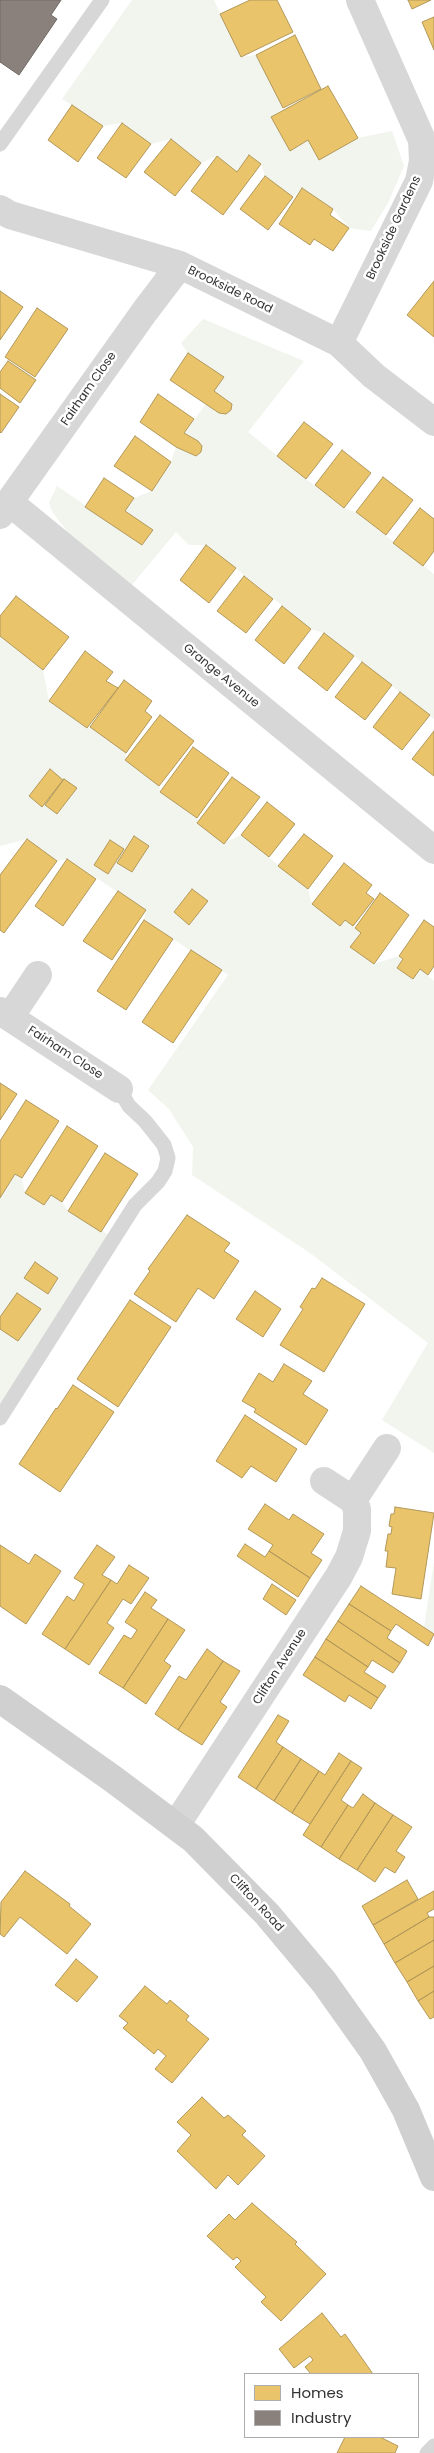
<!DOCTYPE html>
<style>
body{margin:0}
#map{position:relative;width:434px;height:2453px;overflow:hidden;background:#fff;font-family:Poppins,sans-serif}
canvas{display:block}
.legend{position:absolute;left:244px;top:2373px;width:175px;height:65px;box-sizing:border-box;background:#fff;border:1px solid #adadad;margin:0;padding:6px 9px;list-style:none;font-size:15px;color:#333}
.legend li{display:flex;align-items:center;gap:10px;height:25px}
.legend b{width:25px;border:1px solid #adadad}
</style>
<div id="map">
<canvas width="434" height="2453"></canvas>
<ul class="legend">
<li><b style="height:14px;background:#e9c46a"></b>Homes</li>
<li><b style="height:14px;background:#8a817c"></b>Industry</li>
</ul>
</div>
<script>
const ctx = document.querySelector('canvas').getContext('2d');
ctx.lineJoin = 'round';
function paint(path, color) { ctx.fillStyle = color; ctx.fill(path, 'evenodd'); }
const toPath = rows => new Path2D(rows.map(r => 'M' + r).join(''));
function trace(path, color, width, dash) { ctx.strokeStyle = color; ctx.lineWidth = width; ctx.lineCap = dash ? 'butt' : 'round'; ctx.setLineDash(dash || []); ctx.stroke(path); }
function write(font, color, halo, rows, align = 'center') {
  ctx.font = font + ' Poppins,sans-serif'; ctx.lineWidth = 5; ctx.setLineDash([]); ctx.textBaseline = 'middle'; ctx.strokeStyle = halo; ctx.fillStyle = color; for (const [text, x, y, turn = 0] of rows) {
    ctx.save(); ctx.translate(x, y); ctx.rotate((+turn || 0) * Math.PI / 180); ctx.textAlign = isNaN(turn) ? turn : align; if (halo) ctx.strokeText(text, 0, 0); ctx.fillText(text, 0, 0); ctx.restore();
  }
}
const green = toPath([
 [132,0,214,0,241,57,256,55,283,108,271,118,290,150,308,140,358,138,392,131,404,166,388,203,371,231,349,228,333,209,303,188,293,197,265,176,261,164,250,156,237,172,217,156,201,163,171,139,151,144,122,123,103,126,62,99],
 [203,319,304,361,248,432,306,479,344,508,356,512,434,574,434,719,324,633,311,629,207,545,189,545,176,532,131,586,69,534,53,513,49,503,57,486,143,545,153,530,125,511,134,498,152,491,171,462,176,447,196,456,201,452,202,446,198,441,184,433,206,404,219,413,226,414,231,410,232,404,228,400,214,391,224,377,188,353,181,343],
 [0,636,43,670,49,701,87,728,90,727,126,753,125,760,159,786,160,792,197,818,197,823,224,843,241,835,308,889,312,904,340,926,345,920,353,926,361,933,351,947,374,964,399,956,403,959,397,968,413,979,420,969,434,981,434,1453,382,1420,428,1343,310,1253,192,1175,193,1147,169,1109,148,1090,228,975,144,920,146,910,67,859,57,861,27,839,0,846],
 [49,770,63,780,42,806,29,795],
 [64,779,76,788,58,814,46,805],
 [133,836,149,846,132,872,117,863],
 [110,840,124,849,108,874,94,864],
 [192,889,208,901,190,925,174,912],
 [15,1174,22,1178,25,1193,44,1205,51,1195,62,1202,68,1211,113,1237,0,1410,0,1329,18,1341,40,1309,18,1293,0,1317,0,1198],
 [34,1262,58,1278,48,1294,25,1278],
 [434,1562,434,1634,424,1627]
]);
const homes = toPath([
 [250,0,277,0,293,32,241,57,220,14,250,0],
 [408,0,431,0,412,9,408,0],
 [434,17,434,50,422,22,434,17],
 [295,35,321,89,283,108,256,55,295,35],
 [328,86,358,138,319,160,308,140,290,151,271,117,328,86],
 [72,105,103,126,78,162,48,140,72,105],
 [122,123,151,144,126,178,97,158,122,123],
 [171,139,201,163,175,196,144,172,171,139],
 [249,155,261,164,223,215,191,191,217,156,237,172,249,155],
 [265,176,293,197,268,230,240,209,265,176],
 [302,188,333,209,330,215,349,228,333,251,314,239,310,245,279,224,302,188],
 [434,281,434,337,407,315,434,281],
 [0,291,23,307,0,340,0,291],
 [37,308,68,329,35,377,5,357,37,308],
 [188,353,224,377,214,391,232,404,231,410,226,414,219,413,170,380,188,353],
 [8,361,36,380,20,403,0,388,0,372,8,361],
 [0,394,19,407,1,433,0,432,0,394],
 [158,394,194,419,184,433,198,441,202,446,201,452,196,456,176,447,140,422,158,394],
 [304,422,333,444,306,479,277,456,304,422],
 [135,436,171,462,152,491,114,466,135,436],
 [342,450,371,473,344,508,315,485,342,450],
 [383,477,413,500,386,535,356,512,383,477],
 [104,478,134,498,125,511,153,530,142,545,85,507,104,478],
 [420,508,434,519,434,551,423,566,393,543,420,508],
 [206,545,236,568,209,603,180,580,206,545],
 [244,576,273,599,246,633,217,611,244,576],
 [16,596,69,637,43,670,0,636,0,616,16,596],
 [282,606,311,629,284,664,255,640,282,606],
 [324,633,354,656,327,691,298,668,324,633],
 [85,651,113,672,106,681,118,688,87,728,49,701,85,651],
 [362,662,392,685,365,720,335,697,362,662],
 [124,680,152,701,145,711,152,717,126,753,90,727,124,680],
 [400,692,430,715,402,750,373,727,400,692],
 [160,715,194,741,159,786,125,760,160,715],
 [434,731,434,776,412,759,434,731],
 [193,747,229,773,197,818,160,792,193,747],
 [50,769,63,780,42,807,29,796,50,769],
 [232,777,260,797,224,844,197,823,232,777],
 [64,779,77,788,57,814,45,805,64,779],
 [267,802,295,824,269,857,241,835,267,802],
 [304,834,333,856,308,889,278,866,304,834],
 [134,836,149,846,132,872,117,863,134,836],
 [27,839,57,861,4,933,0,930,0,875,27,839],
 [110,840,124,849,108,874,94,865,110,840],
 [67,859,96,879,63,926,35,906,67,859],
 [344,863,372,885,366,893,374,899,353,926,345,920,340,926,312,904,344,863],
 [192,889,208,901,189,925,174,912,192,889],
 [118,891,146,910,112,960,83,941,118,891],
 [380,893,409,915,374,964,350,947,361,933,355,928,380,893],
 [144,920,173,939,126,1010,97,991,144,920],
 [424,920,434,927,434,966,428,975,420,969,413,979,397,968,403,959,399,956,424,920],
 [191,950,222,970,173,1043,142,1022,191,950],
 [0,1083,17,1094,0,1120,0,1083],
 [26,1100,59,1121,22,1178,15,1174,0,1198,0,1141,26,1100],
 [67,1126,98,1146,62,1202,51,1195,44,1205,25,1193,67,1126],
 [105,1153,138,1174,101,1232,68,1211,105,1153],
 [187,1215,230,1243,224,1251,239,1261,214,1299,198,1288,176,1322,134,1294,150,1271,148,1269,187,1215],
 [35,1262,58,1278,48,1294,24,1278,35,1262],
 [322,1278,365,1304,324,1372,280,1345,303,1309,300,1307,312,1288,315,1289,322,1278],
 [255,1291,281,1309,263,1337,236,1319,255,1291],
 [17,1293,41,1309,18,1341,0,1329,0,1317,17,1293],
 [130,1300,171,1327,118,1407,77,1379,130,1300],
 [284,1364,312,1381,303,1394,328,1410,306,1445,254,1412,256,1409,242,1401,259,1373,273,1382,284,1364],
 [73,1385,114,1412,60,1492,19,1464,56,1408,57,1409,73,1385],
 [245,1415,297,1449,276,1482,251,1466,242,1478,216,1461,245,1415],
 [265,1504,289,1520,293,1514,324,1534,311,1553,322,1560,310,1578,269,1551,273,1545,248,1529,265,1504],
 [395,1507,434,1513,421,1599,392,1594,396,1568,386,1567,388,1551,385,1551,388,1534,391,1534,392,1527,389,1526,391,1514,394,1514,395,1507],
 [245,1544,265,1557,269,1551,310,1578,298,1597,237,1556,245,1544],
 [0,1545,29,1564,35,1554,61,1571,26,1624,0,1606,0,1545],
 [97,1545,115,1557,102,1575,111,1580,65,1649,42,1634,67,1596,74,1601,84,1584,74,1578,97,1545],
 [129,1565,149,1578,131,1604,123,1599,107,1623,114,1628,89,1665,65,1649,111,1580,117,1584,129,1565],
 [272,1584,296,1600,286,1615,263,1599,272,1584],
 [361,1586,434,1634,428,1646,396,1624,391,1631,349,1604,361,1586],
 [145,1592,157,1600,151,1608,168,1619,123,1688,99,1673,124,1635,131,1639,137,1630,125,1622,145,1592],
 [349,1604,391,1631,387,1638,407,1651,400,1663,338,1621,349,1604],
 [168,1619,185,1630,164,1661,171,1666,146,1704,123,1688,168,1619],
 [338,1621,400,1663,393,1673,372,1660,368,1667,326,1639,338,1621],
 [326,1639,368,1667,364,1672,386,1686,378,1698,315,1657,326,1639],
 [207,1649,223,1661,178,1730,155,1714,179,1676,186,1680,207,1649],
 [315,1657,378,1698,371,1709,349,1695,345,1702,303,1675,315,1657],
 [223,1661,240,1671,220,1702,227,1707,202,1745,178,1730,223,1661],
 [278,1715,289,1721,276,1742,283,1747,256,1789,238,1777,278,1715],
 [283,1747,301,1759,274,1801,256,1789,283,1747],
 [339,1753,351,1761,310,1824,292,1813,319,1771,325,1775,339,1753],
 [301,1759,319,1771,292,1813,274,1801,301,1759],
 [351,1761,362,1768,341,1800,348,1805,321,1847,303,1835,351,1761],
 [363,1794,375,1803,339,1859,321,1847,348,1805,353,1808,363,1794],
 [375,1803,393,1815,357,1870,339,1859,375,1803],
 [393,1815,412,1827,396,1851,405,1857,395,1873,385,1867,375,1882,357,1870,393,1815],
 [25,1871,70,1904,69,1906,91,1924,67,1954,20,1917,4,1937,0,1934,1,1902,25,1871],
 [407,1880,418,1899,373,1925,362,1906,407,1880],
 [434,1891,434,1909,427,1913,429,1917,384,1944,373,1925,434,1891],
 [429,1917,434,1917,434,1940,395,1963,384,1944,429,1917],
 [434,1940,434,1966,407,1982,395,1963,434,1940],
 [76,1959,98,1977,77,2002,55,1985,76,1959],
 [434,1966,434,1991,418,2001,407,1982,434,1966],
 [145,1986,167,2004,170,2000,189,2016,186,2020,209,2039,172,2083,155,2069,166,2056,158,2049,154,2054,123,2028,128,2023,119,2016,145,1986],
 [434,1991,434,2017,430,2019,418,2001,434,1991],
 [202,2097,224,2118,228,2115,246,2131,242,2135,265,2156,238,2185,228,2175,216,2189,177,2151,191,2135,177,2122,202,2097],
 [252,2203,297,2242,295,2244,326,2274,281,2321,261,2302,266,2297,235,2267,241,2261,237,2257,233,2260,207,2236,229,2214,235,2220,252,2203],
 [322,2313,341,2337,345,2334,373,2374,311,2374,305,2367,313,2360,310,2356,294,2368,279,2349,322,2313],
 [345,2437,380,2437,398,2446,395,2453,337,2453,345,2437]
]);
const industry = toPath([
 [0,0,61,0,51,15,57,19,19,75,0,62,0,0]
]);
const lane = toPath([
 [0,144,102,0],
 [0,1418,135,1205,158,1182,165,1171,168,1158,164,1145,145,1121,129,1106,119,1089],
 [427,2453,434,2446]
]);
const street = toPath([
 [0,209,10,215,180,265,339,343,374,376,434,422],
 [339,343,419,181,423,161,422,140,360,0],
 [9,502,434,850],
 [0,515,145,311,180,265],
 [0,1011,119,1089],
 [10,1017,38,975],
 [324,1481,353,1500],
 [176,1825,339,1576,349,1557,357,1531,357,1509,353,1500,387,1448]
]);
const secondary = toPath([
 [0,1699,113,1779,193,1839,267,1914,324,1982,373,2051,406,2110,434,2177]
]);
const streetNames = [
 ["Brookside Gardens",394,228,-65],
 ["Brookside Road",230,290,26],
 ["Fairham Close",89,389,-55],
 ["Grange Avenue",221,676,39],
 ["Fairham Close",65,1053,33],
 ["Clifton Avenue",280,1667,-57],
 ["Clifton Road",256,1903,47]
];
paint(green, '#f1f5ed');
paint(homes, '#e9c46a');
trace(homes, '#b2985a', 1);
paint(industry, '#8a817c');
trace(industry, '#706a66', 1);
trace(lane, '#d7d7d7', 15);
trace(street, '#d7d7d7', 28);
trace(secondary, '#d0d0d0', 28);
write('12px', '#333', '#fff', streetNames);
</script>
